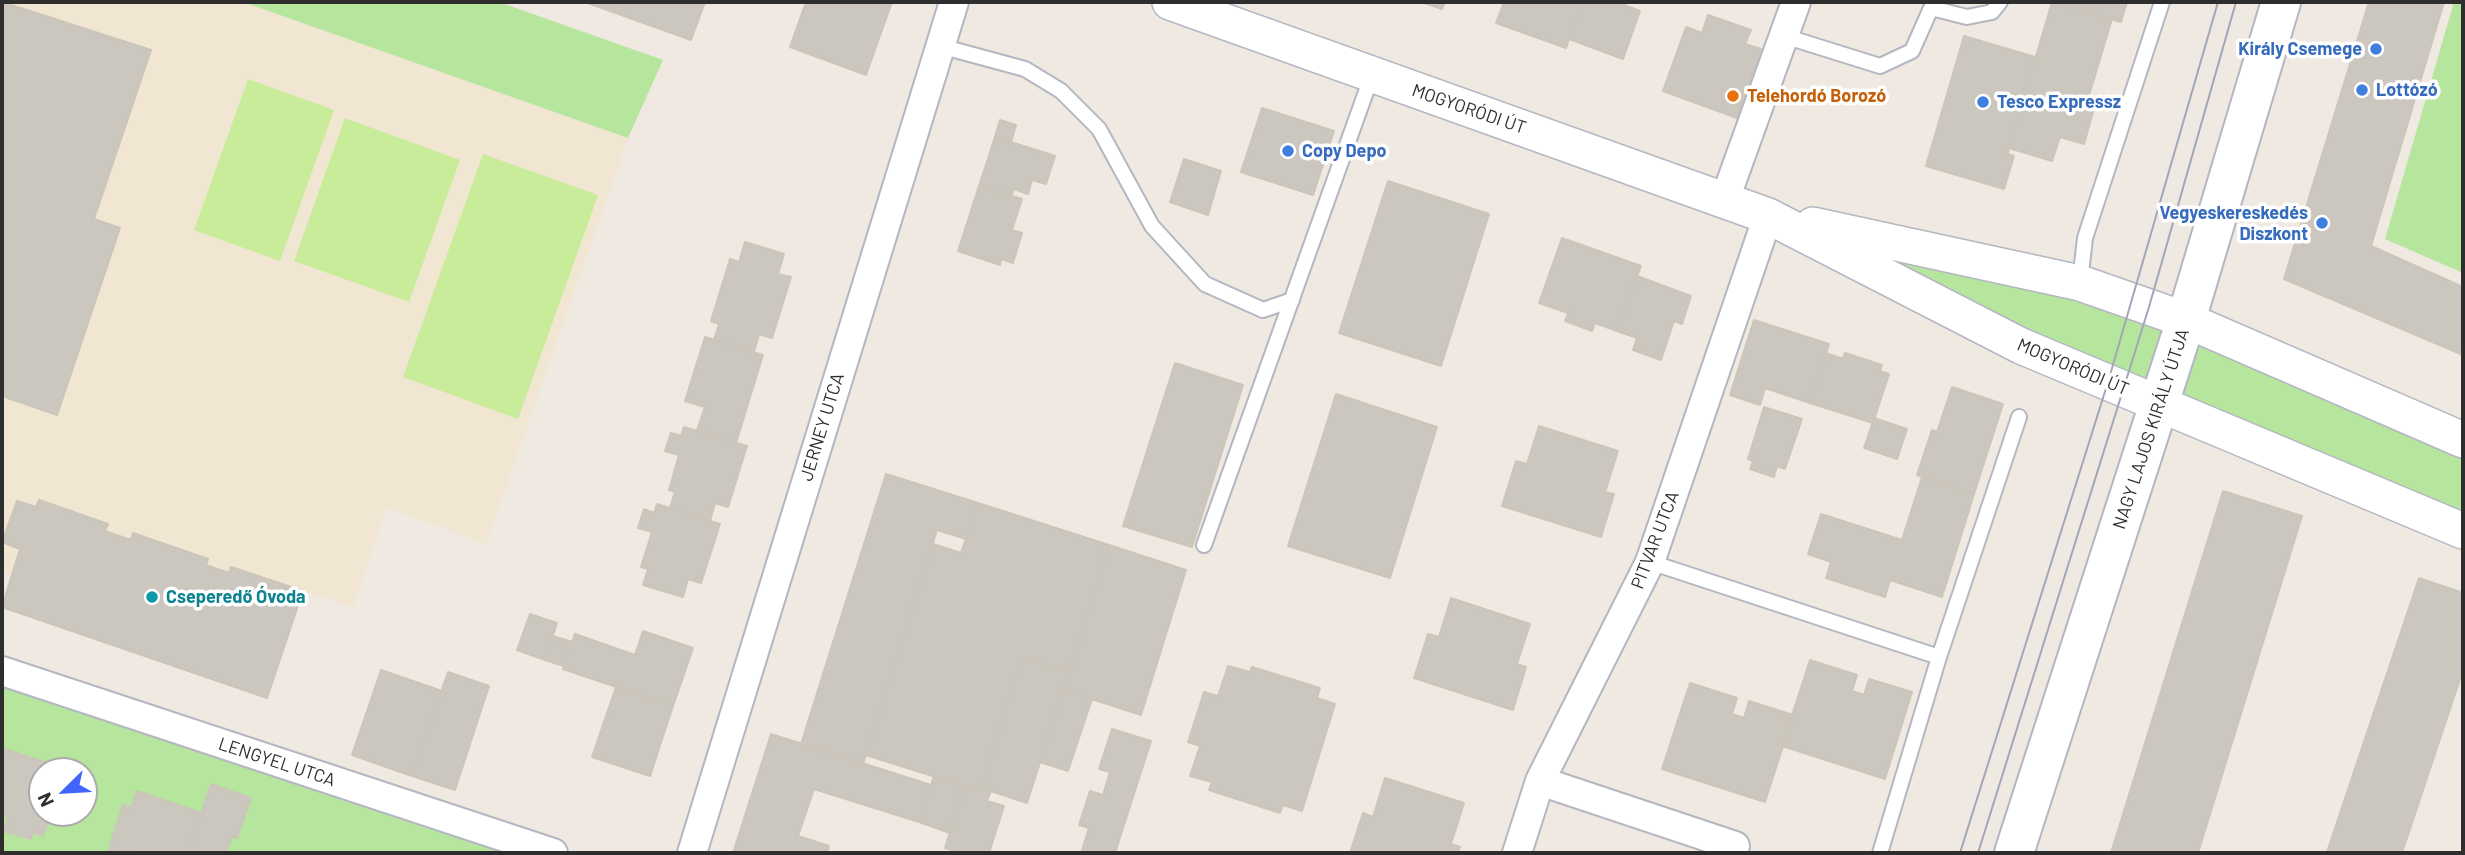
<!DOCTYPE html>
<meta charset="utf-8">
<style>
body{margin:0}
#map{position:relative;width:2465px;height:855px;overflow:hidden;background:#efe9e1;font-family:Barlow,sans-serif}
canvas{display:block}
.frame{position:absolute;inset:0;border:4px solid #2e2e2e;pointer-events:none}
.north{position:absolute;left:28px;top:757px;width:70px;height:70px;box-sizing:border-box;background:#fff;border:2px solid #ababab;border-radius:50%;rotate:246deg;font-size:19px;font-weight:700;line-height:28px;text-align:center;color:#2e2e2e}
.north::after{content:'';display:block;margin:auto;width:24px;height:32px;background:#4264fb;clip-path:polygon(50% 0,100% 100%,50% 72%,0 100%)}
</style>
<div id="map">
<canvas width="2465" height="855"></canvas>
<div class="frame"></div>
<div class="north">N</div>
</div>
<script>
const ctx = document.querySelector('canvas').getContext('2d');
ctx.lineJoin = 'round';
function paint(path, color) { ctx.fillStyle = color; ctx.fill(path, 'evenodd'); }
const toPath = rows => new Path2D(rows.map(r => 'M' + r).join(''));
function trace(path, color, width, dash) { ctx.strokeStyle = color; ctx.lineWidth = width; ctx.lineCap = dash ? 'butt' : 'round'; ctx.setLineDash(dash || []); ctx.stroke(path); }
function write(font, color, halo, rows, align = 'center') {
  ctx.font = font + ' Barlow,sans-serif'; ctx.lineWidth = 7; ctx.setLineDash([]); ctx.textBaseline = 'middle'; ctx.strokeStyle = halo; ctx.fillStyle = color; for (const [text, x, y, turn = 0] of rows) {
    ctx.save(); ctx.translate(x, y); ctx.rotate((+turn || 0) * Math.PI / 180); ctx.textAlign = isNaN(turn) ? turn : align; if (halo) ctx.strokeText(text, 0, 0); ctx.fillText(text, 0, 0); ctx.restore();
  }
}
const education = toPath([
 [2,2,243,2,628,138,486,544,386,507,353,607,302,591,267,697,2,607,11,574,2,570]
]);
const green = toPath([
 [243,2,499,2,663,60,628,138],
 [2454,2,2463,2,2463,273,2385,239],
 [1768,216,2080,283,2463,440,2463,531],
 [2,672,549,853,2,853],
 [42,771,84,771,84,813,42,813]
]);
const pitch = toPath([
 [248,79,334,110,280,261,194,230],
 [345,118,460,160,409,302,294,261],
 [483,154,598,195,518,419,403,377]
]);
const building = toPath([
 [2,2,151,50,94,219,120,228,57,415,2,396,2,2],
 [585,2,705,2,691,40,585,2],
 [806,2,892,2,866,75,790,47,806,2],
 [1421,2,1445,2,1442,9,1421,2],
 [1504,2,1582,2,1566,48,1496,23,1504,2],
 [1582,2,1617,2,1640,11,1623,59,1569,39,1582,2],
 [2052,2,2127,2,2121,22,2052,2],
 [2052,2,2112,19,2085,109,2093,112,2084,144,2060,137,2052,161,2009,148,2052,2],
 [2369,2,2444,2,2371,246,2463,287,2463,355,2284,279,2369,2],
 [1708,15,1751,30,1745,44,1761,49,1737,118,1663,91,1686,27,1702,33,1708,15],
 [1964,36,2035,57,2009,148,2008,154,2014,156,2004,189,1926,166,1964,36],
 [1262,108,1334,131,1313,195,1241,172,1262,108],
 [1000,120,1016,125,1011,142,995,137,1000,120],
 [995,137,1055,156,1046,184,1032,180,1028,194,1014,189,1011,196,979,186,995,137],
 [1184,159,1221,171,1208,215,1170,202,1184,159],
 [1388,181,1489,214,1441,366,1339,333,1388,181],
 [979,186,1022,199,1012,230,1022,233,1013,263,1001,259,1000,265,958,251,979,186],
 [1562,238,1641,266,1617,331,1595,323,1592,331,1565,321,1568,313,1539,303,1562,238],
 [745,242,784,254,778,274,791,277,772,338,759,334,754,352,714,340,719,324,711,321,730,259,739,262,745,242],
 [1637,276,1691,296,1682,324,1674,321,1661,360,1633,350,1637,338,1617,331,1637,276],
 [1754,320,1829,344,1810,403,1765,388,1760,405,1730,395,1754,320],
 [705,337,763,355,736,443,697,430,705,407,685,401,705,337],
 [1826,353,1843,359,1845,353,1882,365,1880,371,1889,374,1873,423,1810,403,1826,353],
 [1175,363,1243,385,1192,547,1123,526,1175,363],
 [1952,387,2003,404,1974,494,1917,475,1932,430,1937,432,1952,387],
 [1336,394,1437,427,1390,578,1288,546,1336,394],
 [1764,407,1802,419,1785,469,1777,466,1774,477,1750,469,1753,461,1748,459,1764,407],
 [1874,418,1907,429,1897,459,1864,448,1874,418],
 [1539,426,1618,451,1605,492,1614,494,1601,537,1502,506,1516,461,1527,464,1539,426],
 [684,427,747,446,728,507,715,503,710,521,670,508,675,492,669,490,679,455,665,451,671,433,681,436,684,427],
 [886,474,978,503,966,539,937,530,863,764,801,744,886,474],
 [1922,477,1974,494,1942,597,1890,580,1885,597,1826,578,1831,562,1808,554,1821,514,1902,540,1922,477],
 [2223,491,2302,516,2198,853,2111,853,2223,491],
 [39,500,108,524,105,531,131,540,133,533,208,559,206,565,229,573,231,567,303,591,267,698,2,607,20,549,2,542,17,501,36,507,39,500],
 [978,503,1109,545,1069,672,1022,657,980,791,866,755,933,544,961,553,978,503],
 [657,504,720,524,701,583,688,579,683,597,643,585,648,569,641,567,652,532,638,528,644,509,654,513,657,504],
 [1109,545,1186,570,1141,715,1064,690,1109,545],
 [2419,578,2463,593,2463,670,2402,853,2332,853,2327,852,2419,578],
 [1451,598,1530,624,1517,664,1526,667,1513,710,1414,678,1428,634,1439,637,1451,598],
 [530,614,557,623,545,660,517,650,530,614],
 [643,631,693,648,673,706,563,669,575,634,635,655,643,631],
 [553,636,572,642,564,666,545,660,553,636],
 [1022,657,1069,672,1027,803,991,791,987,801,1004,806,989,853,960,853,945,848,964,786,980,791,1022,657],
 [1810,660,1857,675,1852,691,1864,695,1869,679,1912,692,1885,779,1782,746,1810,660],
 [1228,666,1250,672,1252,667,1320,688,1317,698,1335,704,1302,811,1283,805,1280,813,1209,790,1212,782,1190,776,1200,746,1188,742,1204,692,1218,696,1228,666],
 [381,670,442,691,412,776,352,755,381,670],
 [448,672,489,686,455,790,412,776,448,672],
 [1690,683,1737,698,1732,714,1744,718,1749,701,1793,715,1765,802,1662,769,1690,683],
 [616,687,673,706,650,776,592,757,616,687],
 [1064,690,1092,699,1068,771,1040,762,1064,690],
 [1112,729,1151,741,1115,853,1081,853,1089,828,1079,825,1090,791,1103,795,1110,772,1099,769,1112,729],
 [771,734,931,785,919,822,814,789,798,836,829,846,827,853,733,853,771,734],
 [2,748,8,750,2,768,2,748],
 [8,750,65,769,42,771,42,813,50,813,43,836,33,832,31,839,3,831,8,818,2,816,2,768,8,750],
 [934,776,964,786,950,833,919,822,934,776],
 [1385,778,1464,803,1451,844,1460,847,1458,853,1350,853,1363,813,1373,817,1385,778],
 [211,784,251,798,237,838,232,836,226,853,188,853,211,784],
 [137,791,201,813,188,853,108,851,123,805,131,808,137,791]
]);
const service = toPath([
 [1784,36,1880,66,1912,51,1931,8,1967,17,1992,12,2000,2],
 [940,46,1025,69,1061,91,1099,129,1152,226,1205,284,1263,310,1292,300],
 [2080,282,2085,238,2162,2],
 [1204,545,1372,75],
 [1650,562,1939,657],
 [1880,853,1939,657,2019,417]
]);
const minor = toPath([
 [1725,199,1796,2],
 [2,671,553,853],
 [1540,781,1735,846,1732,853],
 [692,853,954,2],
 [1517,853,1540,781,1650,562,1768,216]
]);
const tertiary = toPath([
 [1170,2,1768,216,2021,346,2463,531],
 [1813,225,2080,283,2186,320,2463,440]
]);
const secondary = toPath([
 [2014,853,2186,320,2281,2]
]);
const tram = toPath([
 [1960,853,2108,382,2218,2],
 [1978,853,2149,307,2236,2]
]);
const markers = [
 [2376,49,7,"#3f7fe0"],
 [2362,90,7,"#3f7fe0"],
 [1733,96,7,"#e8710a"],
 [1983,102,7,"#3f7fe0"],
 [1288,151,7,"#3f7fe0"],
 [2322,223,7,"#3f7fe0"],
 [152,597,7,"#0f9aa8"]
];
const shopNames = [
 ["Király Csemege",2362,49,"right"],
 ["Lottózó",2376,90],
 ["Tesco Expressz",1997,102],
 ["Copy Depo",1302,151],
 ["Vegyeskereskedés",2308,213,"right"],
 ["Diszkont",2308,234,"right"]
];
const foodNames = [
 ["Telehordó Borozó",1747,96]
];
const streetNames = [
 ["MOGYORÓDI ÚT",1469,109,19],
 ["MOGYORÓDI ÚT",2073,367,23],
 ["JERNEY UTCA",822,427,-73],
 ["NAGY LAJOS KIRÁLY ÚTJA",2151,429,-72],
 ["PITVAR UTCA",1655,540,-69],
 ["LENGYEL UTCA",277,762,18]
];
const cultureNames = [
 ["Cseperedő Óvoda",166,597]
];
paint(education, '#f0e6d1');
paint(green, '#b6e59e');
paint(pitch, '#c9ec9a');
paint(building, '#cbc7bf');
trace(building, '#cbc5ba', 2);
trace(service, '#b4b7c1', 18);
trace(minor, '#b4b7c1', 32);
trace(tertiary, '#b4b7c1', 38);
trace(secondary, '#b4b7c1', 42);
trace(service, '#fff', 14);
trace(minor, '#fff', 28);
trace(tertiary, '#fff', 35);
trace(secondary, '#fff', 38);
trace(tram, '#a3a6b8', 2);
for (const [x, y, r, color] of markers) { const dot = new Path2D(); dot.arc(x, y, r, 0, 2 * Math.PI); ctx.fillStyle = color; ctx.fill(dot); trace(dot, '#fff', 2.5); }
write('bold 18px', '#366cbe', '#fff', shopNames, 'left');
write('bold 18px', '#c56008', '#fff', foodNames, 'left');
write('18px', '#2e2e2e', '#fff', streetNames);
write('bold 18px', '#0d838f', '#fff', cultureNames, 'left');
</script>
